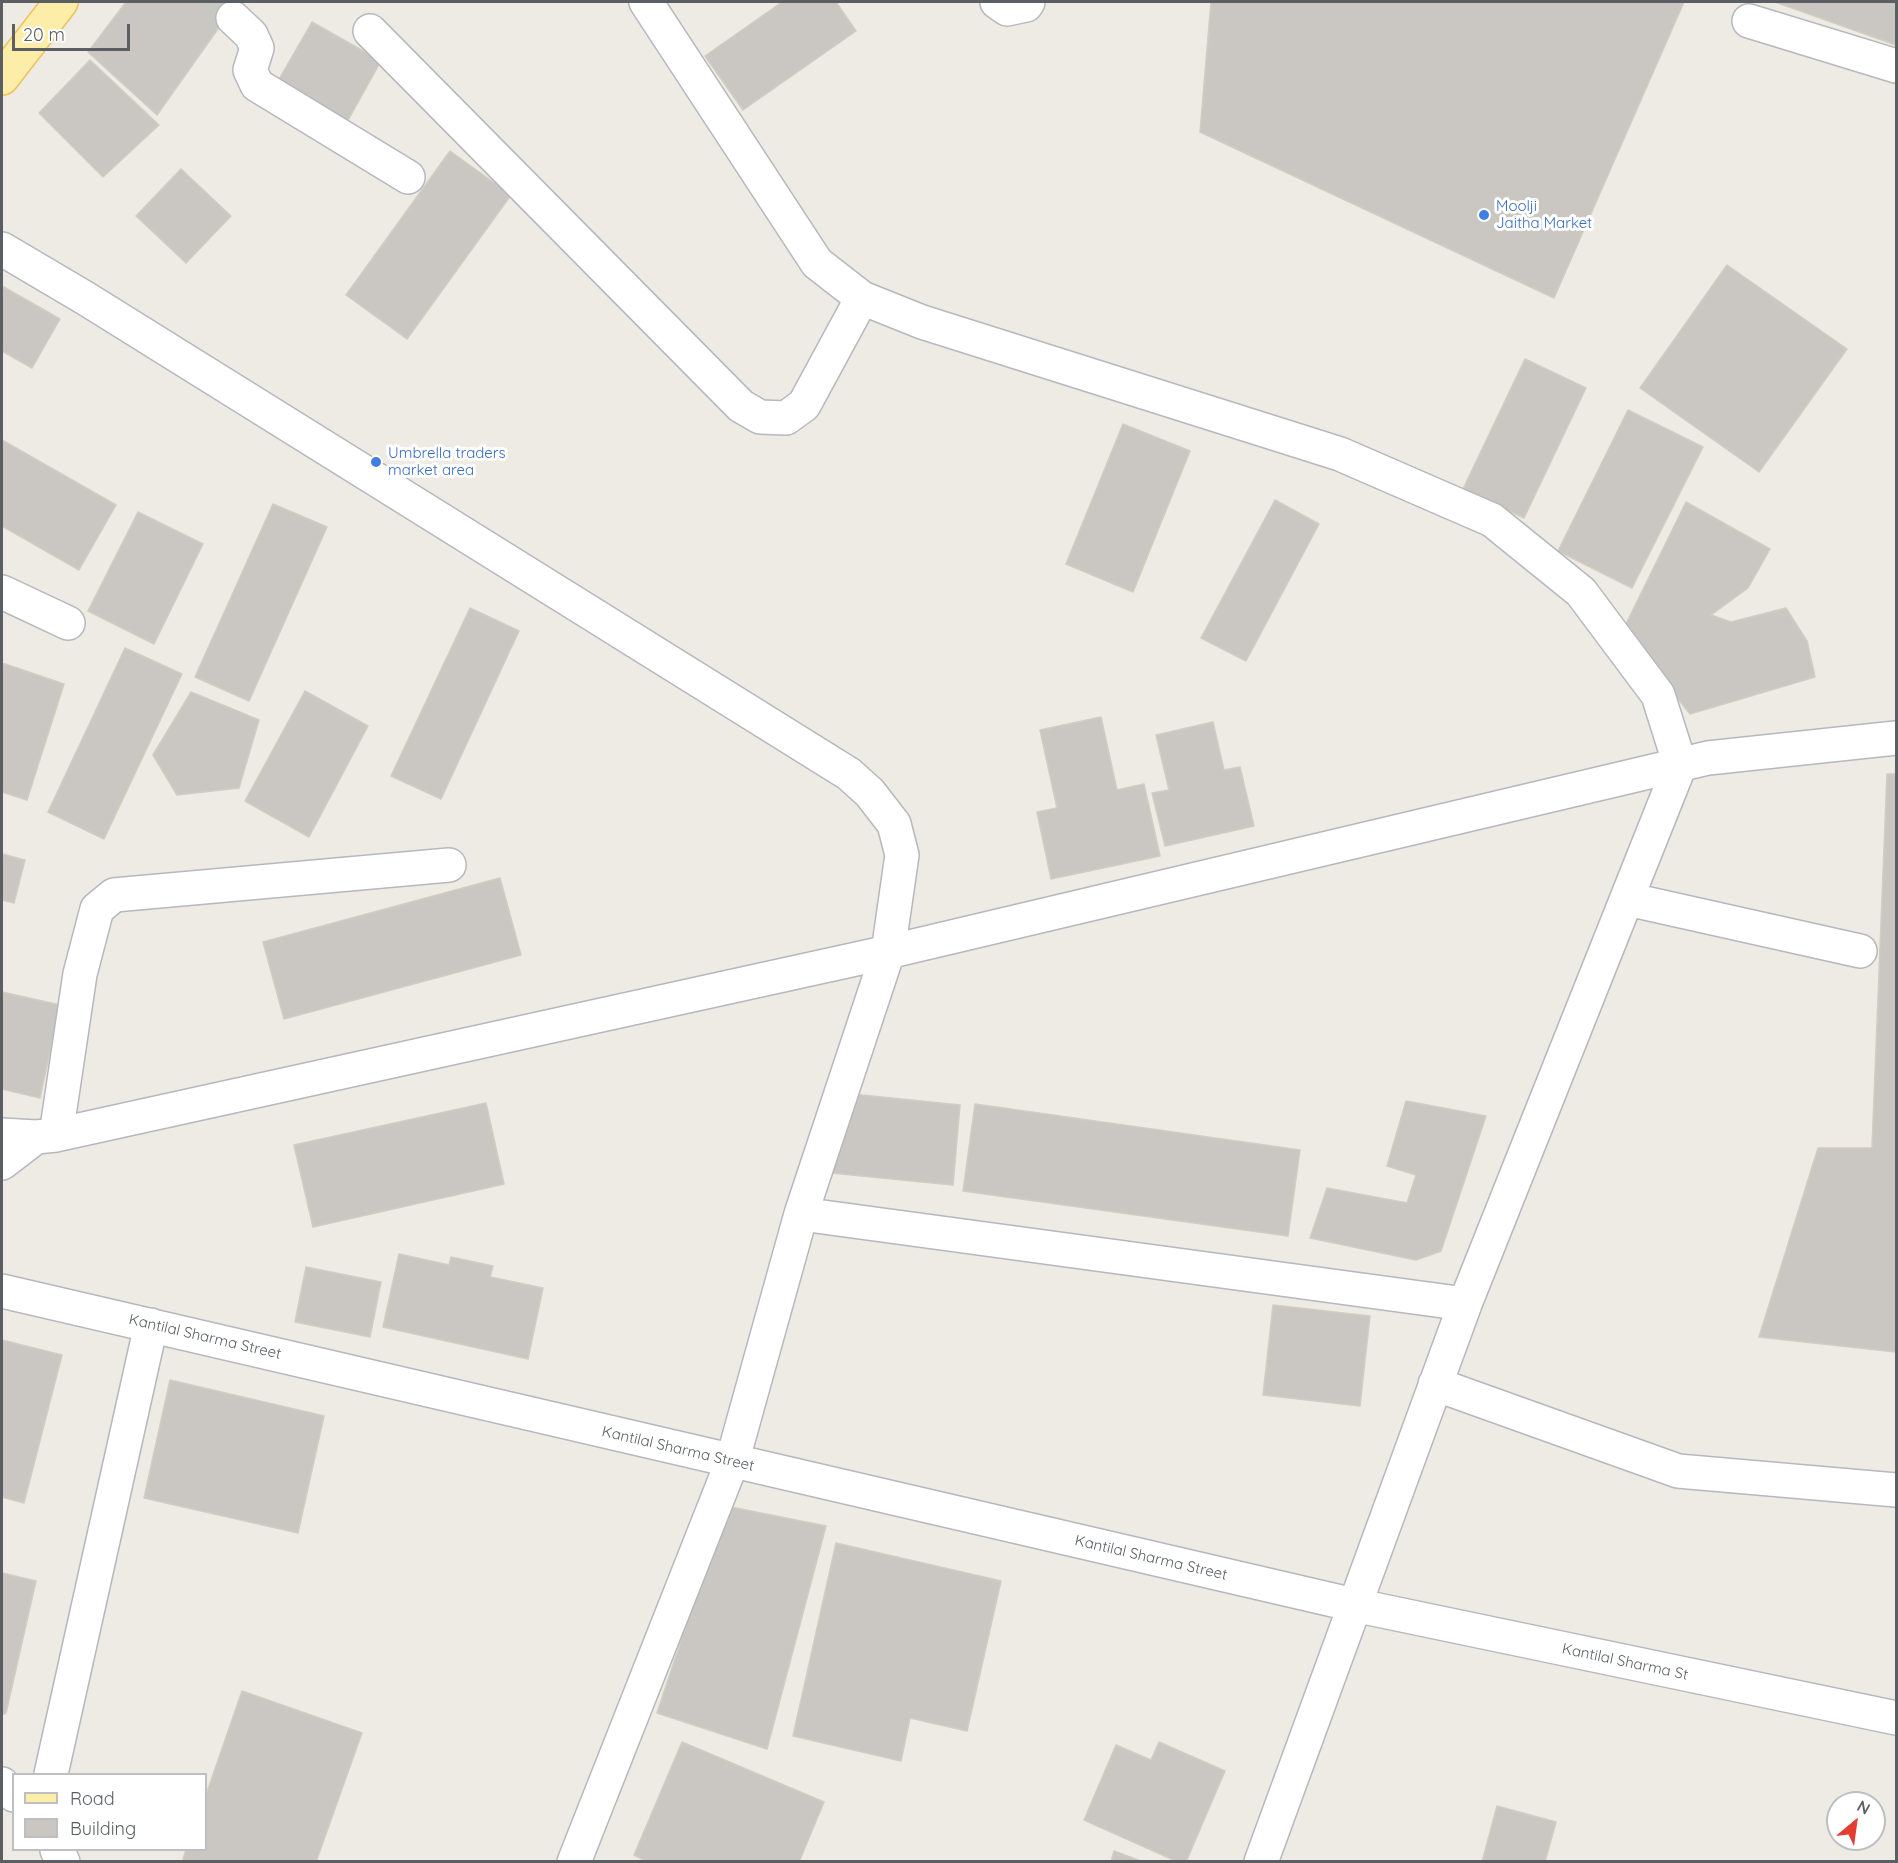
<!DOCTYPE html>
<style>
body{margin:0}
#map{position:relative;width:1898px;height:1863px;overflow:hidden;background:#edebe3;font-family:Quicksand,sans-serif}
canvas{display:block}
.frame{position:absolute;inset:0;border:3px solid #5b5f63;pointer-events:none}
.legend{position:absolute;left:12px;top:1773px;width:195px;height:78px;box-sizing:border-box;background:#fff;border:2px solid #bdbfc1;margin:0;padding:8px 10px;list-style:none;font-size:18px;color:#5b5f63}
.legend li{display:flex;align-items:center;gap:12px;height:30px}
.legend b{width:30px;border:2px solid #bdbfc1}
.north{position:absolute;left:1826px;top:1791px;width:60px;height:60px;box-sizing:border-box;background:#fff;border:2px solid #bdbfc1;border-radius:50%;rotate:29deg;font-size:16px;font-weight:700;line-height:24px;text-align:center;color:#5b5f63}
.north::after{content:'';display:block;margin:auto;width:21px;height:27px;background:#e43d32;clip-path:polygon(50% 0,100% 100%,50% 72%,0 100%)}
.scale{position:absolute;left:12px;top:24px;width:118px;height:27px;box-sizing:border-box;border:3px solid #5b5f63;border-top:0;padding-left:8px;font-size:18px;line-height:21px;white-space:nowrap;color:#5b5f63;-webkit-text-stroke:4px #fff;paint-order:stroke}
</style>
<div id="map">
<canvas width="1898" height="1863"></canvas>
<div class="frame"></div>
<ul class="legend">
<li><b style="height:8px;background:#fceda8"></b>Road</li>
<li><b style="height:16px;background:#cac7c2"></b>Building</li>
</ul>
<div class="north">N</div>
<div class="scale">20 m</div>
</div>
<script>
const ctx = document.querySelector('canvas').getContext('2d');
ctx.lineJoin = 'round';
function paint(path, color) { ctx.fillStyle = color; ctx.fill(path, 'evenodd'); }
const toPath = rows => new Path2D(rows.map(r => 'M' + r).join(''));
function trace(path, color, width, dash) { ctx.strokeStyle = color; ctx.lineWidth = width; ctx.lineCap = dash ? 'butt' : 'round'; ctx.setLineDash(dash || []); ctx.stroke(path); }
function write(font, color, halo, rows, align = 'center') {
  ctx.font = font + ' Quicksand,sans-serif'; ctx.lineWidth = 6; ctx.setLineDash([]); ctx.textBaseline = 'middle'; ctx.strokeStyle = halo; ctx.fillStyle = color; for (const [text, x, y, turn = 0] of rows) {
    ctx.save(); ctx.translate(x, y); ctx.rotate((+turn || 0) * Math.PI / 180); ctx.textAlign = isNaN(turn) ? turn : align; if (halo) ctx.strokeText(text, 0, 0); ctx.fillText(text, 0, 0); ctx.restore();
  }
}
const building = toPath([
 [126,2,237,2,157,115,88,52,126,2],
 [782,2,836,2,856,31,743,110,705,56,782,2],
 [1211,2,1684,2,1554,298,1200,132,1211,2],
 [1775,2,1896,2,1896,45,1775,2],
 [312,22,381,61,347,122,278,81,312,22],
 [90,60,159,125,103,177,39,113,90,60],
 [450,151,511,195,407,339,346,295,450,151],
 [181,169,231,216,186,263,136,216,181,169],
 [1727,265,1847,349,1759,472,1640,388,1727,265],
 [2,286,60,319,32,368,2,351,2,286],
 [1525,359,1586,388,1524,518,1463,489,1525,359],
 [1628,410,1703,447,1632,588,1558,551,1628,410],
 [1123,424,1190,451,1133,592,1066,564,1123,424],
 [2,440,116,505,79,570,2,526,2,440],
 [1275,500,1319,524,1246,661,1201,638,1275,500],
 [1686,502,1770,549,1748,588,1711,615,1731,622,1786,608,1807,641,1815,677,1690,714,1623,630,1686,502],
 [273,504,327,527,249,701,195,677,273,504],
 [138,512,203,544,154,644,88,611,138,512],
 [470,608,519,631,441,799,391,776,470,608],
 [125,648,182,674,104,839,48,812,125,648],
 [2,663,64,684,27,800,2,792,2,663],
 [305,691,368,726,309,837,245,801,305,691],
 [191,692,259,720,239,788,177,795,153,755,191,692],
 [1101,717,1117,790,1144,784,1160,856,1051,879,1037,812,1057,808,1040,730,1101,717],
 [1213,722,1224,770,1240,767,1254,826,1165,846,1152,793,1169,790,1156,735,1213,722],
 [1887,774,1896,774,1896,1352,1759,1337,1818,1148,1872,1148,1887,774],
 [2,854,25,860,14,903,2,900,2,854],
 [500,878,521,955,284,1019,263,942,500,878],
 [2,992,60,1005,40,1098,2,1089,2,992],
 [852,1094,960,1105,953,1185,831,1173,852,1094],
 [1406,1101,1486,1116,1441,1251,1416,1260,1310,1238,1327,1188,1407,1203,1416,1175,1387,1166,1406,1101],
 [486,1103,504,1184,313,1227,294,1145,486,1103],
 [975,1104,1300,1150,1288,1236,963,1191,975,1104],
 [399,1254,449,1265,451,1257,493,1266,490,1277,543,1288,528,1359,383,1327,399,1254],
 [306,1267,381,1282,370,1337,295,1322,306,1267],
 [1273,1305,1370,1316,1360,1406,1263,1395,1273,1305],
 [2,1340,62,1355,24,1503,2,1497,2,1340],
 [170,1380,324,1416,298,1533,144,1498,170,1380],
 [726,1506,826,1526,767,1749,657,1713,726,1506],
 [836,1543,1001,1581,967,1731,910,1718,901,1761,793,1736,836,1543],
 [2,1573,36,1581,6,1713,2,1715,2,1573],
 [242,1691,362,1733,316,1862,182,1862,186,1850,206,1850,206,1795,242,1691],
 [682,1742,824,1802,799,1862,648,1862,634,1855,682,1742],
 [1159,1742,1225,1771,1186,1862,1178,1862,1084,1820,1116,1745,1151,1760,1159,1742],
 [1497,1806,1556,1822,1545,1862,1482,1862,1497,1806],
 [1114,1851,1143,1862,1111,1862,1114,1851]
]);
const minorTunnel = toPath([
 [206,2,233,18]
]);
const minor = toPath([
 [646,2,817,263,862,298,922,322,1340,454,1492,520,1581,592,1658,695,1680,765,1465,1304,1261,1862],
 [997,2,1007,9,1026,5,1028,2],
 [233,18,251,35,257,48,250,70,257,85,408,177],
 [1749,21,1896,66],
 [370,31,741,406,760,417,786,418,804,405,862,298],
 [2,249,85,298,849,774,870,793,894,824,902,855,888,952,801,1214,732,1462,574,1862],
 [2,592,68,623],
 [1627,899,1860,951],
 [2,1135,36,1137,56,1135,888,952,1708,758,1896,738],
 [56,1135,80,974,97,909,114,895,449,865],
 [2,1163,36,1137],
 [801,1214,1465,1304],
 [2,1291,1354,1605,1896,1718],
 [1435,1384,1678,1471,1896,1490],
 [51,1774,151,1325],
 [2,1784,14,1795],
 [57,1850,63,1862]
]);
const major = toPath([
 [2,78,61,2]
]);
const markers = [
 [1484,215,6,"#3f7fe0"],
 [376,462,6,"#3f7fe0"]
];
const shopNames = [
 ["Moolji",1496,206],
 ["Jaitha Market",1496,223],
 ["Umbrella traders",388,453],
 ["market area",388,470]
];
const streetNames = [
 ["Kantilal Sharma Street",205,1337,13],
 ["Kantilal Sharma Street",678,1449,13],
 ["Kantilal Sharma Street",1151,1558,13],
 ["Kantilal Sharma St",1625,1662,12]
];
paint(building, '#cac7c2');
trace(building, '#d2ccc1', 1.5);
trace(minorTunnel, '#c8c8c3', 33, [33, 16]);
trace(minor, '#b5b8bd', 36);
trace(major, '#edc25c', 36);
trace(minor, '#fff', 33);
trace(major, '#fceda8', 33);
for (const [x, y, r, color] of markers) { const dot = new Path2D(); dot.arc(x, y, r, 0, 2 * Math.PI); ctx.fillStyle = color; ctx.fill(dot); trace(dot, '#fff', 2); }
write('15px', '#366cbe', '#fff', shopNames, 'left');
write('15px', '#5b5f63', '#fff', streetNames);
</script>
